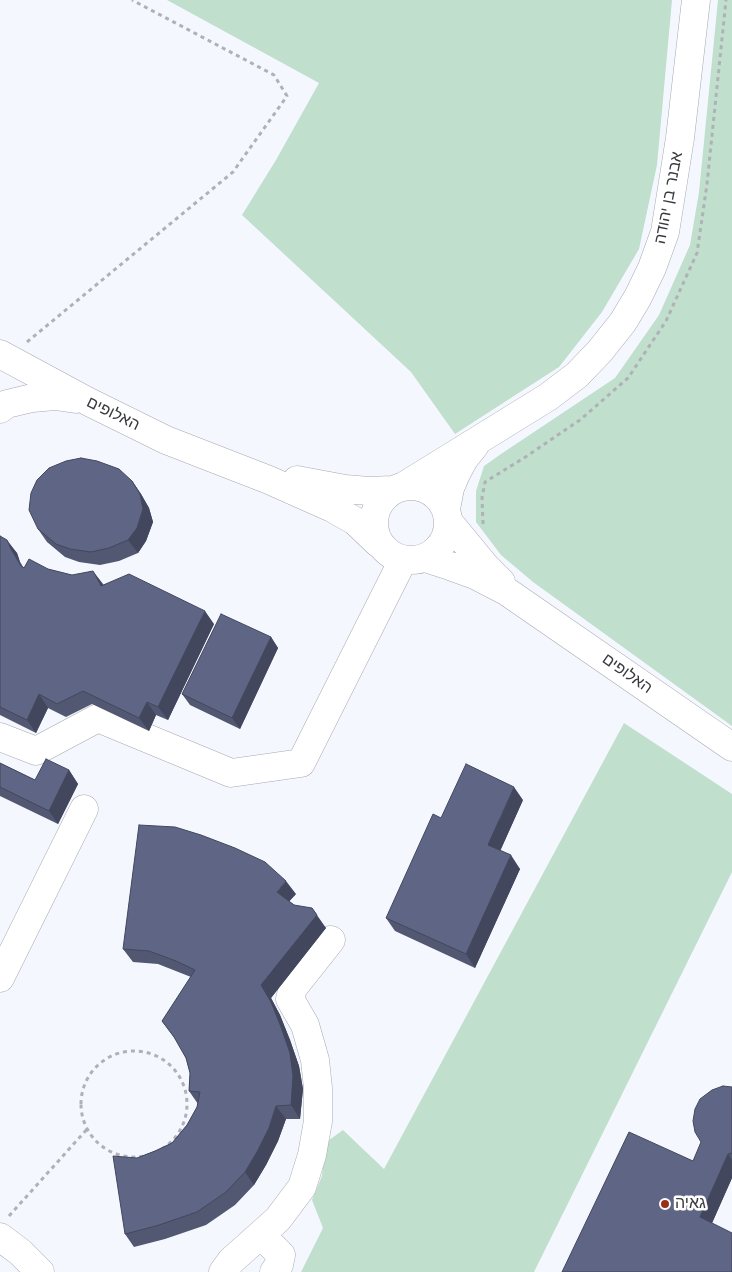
<!DOCTYPE html>
<meta charset="utf-8">
<style>
body{margin:0}
canvas{display:block;background:#f5f7fe}
</style>
<canvas width="732" height="1272"></canvas>
<script>
const ctx = document.querySelector('canvas').getContext('2d');
ctx.lineJoin = 'round';
function paint(path, color) { ctx.fillStyle = color; ctx.fill(path, 'evenodd'); }
const toPath = rows => new Path2D(rows.map(r => 'M' + r).join(''));
function trace(path, color, width, dash) { ctx.strokeStyle = color; ctx.lineWidth = width; ctx.lineCap = dash ? 'butt' : 'round'; ctx.setLineDash(dash || []); ctx.stroke(path); }
function write(font, color, halo, rows, align = 'center') {
  ctx.font = font + ' Arial,Heebo,sans-serif'; ctx.lineWidth = 5; ctx.setLineDash([]); ctx.textBaseline = 'middle'; ctx.strokeStyle = halo; ctx.fillStyle = color; for (const [text, x, y, turn = 0] of rows) {
    ctx.save(); ctx.translate(x, y); ctx.rotate((+turn || 0) * Math.PI / 180); ctx.textAlign = isNaN(turn) ? turn : align; if (halo) ctx.strokeText(text, 0, 0); ctx.fillText(text, 0, 0); ctx.restore();
  }
}
const green = toPath([
 [167,0,672,0,657,165,639,249,602,312,559,367,455,434,411,372,242,215,276,160,319,83],
 [718,0,732,0,732,726,533,582,501,555,476,522,476,491,484,466,501,454,615,378,659,315,690,245,699,192],
 [624,723,732,794,732,872,534,1272,301,1272,323,1228,312,1200,322,1176,325,1143,343,1130,384,1169]
]);
const path = toPath([
 [27,342,233,172,287,96,274,75,132,0],
 [483,524,482,498,485,482,527,456,580,420,628,378,666,321,697,253,707,184,726,0],
 '81 1104a53 53 0 1 1 106 0a53 53 0 1 1-106 0Z',
 [9,1216,88,1128]
]);
const minor = toPath([
 [0,354,87,401,166,440,269,480,332,508,355,521,378,543],
 [0,409,7,404,32,398,55,396,76,399],
 [297,480,345,489,369,491,392,490],
 '374 523a37 37 0 1 1 74 0a37 37 0 1 1-74 0Z',
 [404,486,548,397,577,375,600,351,623,322,638,297,652,268,665,232,680,138,696,0],
 [446,509,450,488,456,474,464,459,475,445],
 [448,521,485,566,501,582],
 [425,558,450,566,475,575,506,591,732,747],
 [0,737,36,751,98,718,231,773,301,763,403,560],
 [0,978,84,809],
 [261,1235,281,1255,279,1265,274,1272],
 [0,1237,20,1252,40,1272],
 [223,1272,231,1261,278,1219,302,1187,312,1155,318,1121,318,1088,315,1060,305,1025,290,999,293,988,331,940]
]);
const wall = toPath([
 [132,481,141,494,149,508,153,522,146,541,138,553,119,561,100,565,79,562,65,557,47,542,38,529],
 [0,536,17,553,20,562,23,567,48,569,103,585,214,624,168,720,156,715,149,731,92,704,66,717,48,708,36,733,0,715],
 [271,637,278,648,240,729,190,705,182,694],
 [0,763,35,780,69,770,78,784,58,824,0,796],
 [523,800,500,851,520,869,475,968,395,931,386,918],
 [296,894,289,901,326,928,271,998,280,1015,290,1040,299,1066,303,1089,300,1119,286,1119,278,1141,266,1165,254,1185,235,1205,206,1225,165,1239,134,1247,125,1234,137,1158,155,1151,172,1143,187,1125,197,1107,198,1104,189,1091,190,1073,186,1058,177,1041,162,1021,191,977,158,964,133,962,123,949],
 [732,1087,732,1178,712,1223,562,1272,693,1161]
]);
const shadedWall = toPath([
 [132,481,141,494,149,508,153,522,146,541,138,553,128,540],
 [7,540,17,553,20,562,31,579,11,549],
 [93,571,103,584,111,599,101,586],
 [205,611,214,624,168,720,158,707],
 [271,637,278,648,240,729,232,718],
 [39,694,48,708,36,733,27,720],
 [147,702,156,715,149,731,139,718],
 [69,770,78,784,58,824,49,811],
 [514,787,523,800,497,858,488,845],
 [511,855,520,869,475,968,466,954],
 [286,881,296,894,286,905,277,892],
 [312,908,326,928,271,998,280,1015,290,1040,299,1066,303,1089,300,1119,291,1105,261,985],
 [276,1106,286,1119,278,1141,266,1165,254,1185,245,1172],
 [728,1154,732,1160,732,1178,709,1230,700,1217]
]);
const building = toPath([
 [81,458,97,461,119,469,132,481,140,494,143,509,137,528,128,540,109,548,91,552,70,549,56,544,38,529,29,510,31,493,37,480,49,468,66,461,81,458],
 [0,536,7,540,11,549,21,566,24,568,29,559,48,569,72,575,93,571,101,586,129,574,205,611,158,707,147,702,139,718,83,691,57,704,39,694,27,720,0,707,0,536],
 [221,614,271,637,232,718,182,694,221,614],
 [46,759,69,770,49,811,0,787,0,763,35,780,46,759],
 [466,764,514,787,488,845,511,855,466,954,386,918,433,814,441,818,466,764],
 [139,825,175,827,201,835,235,848,265,862,286,881,277,892,294,905,312,908,317,915,261,985,271,1002,281,1027,290,1053,293,1076,291,1105,276,1106,269,1128,257,1152,245,1172,226,1192,197,1212,156,1226,125,1234,113,1156,137,1158,155,1151,172,1143,187,1125,197,1107,200,1092,189,1091,190,1073,186,1058,174,1037,162,1021,195,970,176,961,149,951,123,949,139,825],
 [723,1086,732,1087,732,1153,728,1154,700,1217,732,1233,732,1272,562,1272,629,1132,693,1161,701,1142,695,1132,693,1121,695,1109,700,1099,712,1090,723,1086]
]);
const markers = [
 [665,1204,5,"#983018"]
];
const streetNames = [
 ["אבנר בן יהודה",669,198,-79],
 ["האלופים",113,414,26],
 ["האלופים",627,674,35]
];
const poiNames = [
 ["גאיה",675,1204]
];
paint(green, '#c0dfcd');
trace(minor, '#a7a9b1', 29);
trace(path, '#afb1b6', 3, [4, 4]);
trace(minor, '#fff', 28);
paint(wall, '#525872');
paint(shadedWall, '#42475d');
paint(building, '#5f6685');
trace(building, '#42475d', 1);
for (const [x, y, r, color] of markers) { const dot = new Path2D(); dot.arc(x, y, r, 0, 2 * Math.PI); ctx.fillStyle = color; ctx.fill(dot); trace(dot, '#fff', 2); }
write('16px', '#393a3d', '#fff', streetNames);
write('16px', '#393a3d', '#fff', poiNames, 'left');
</script>
